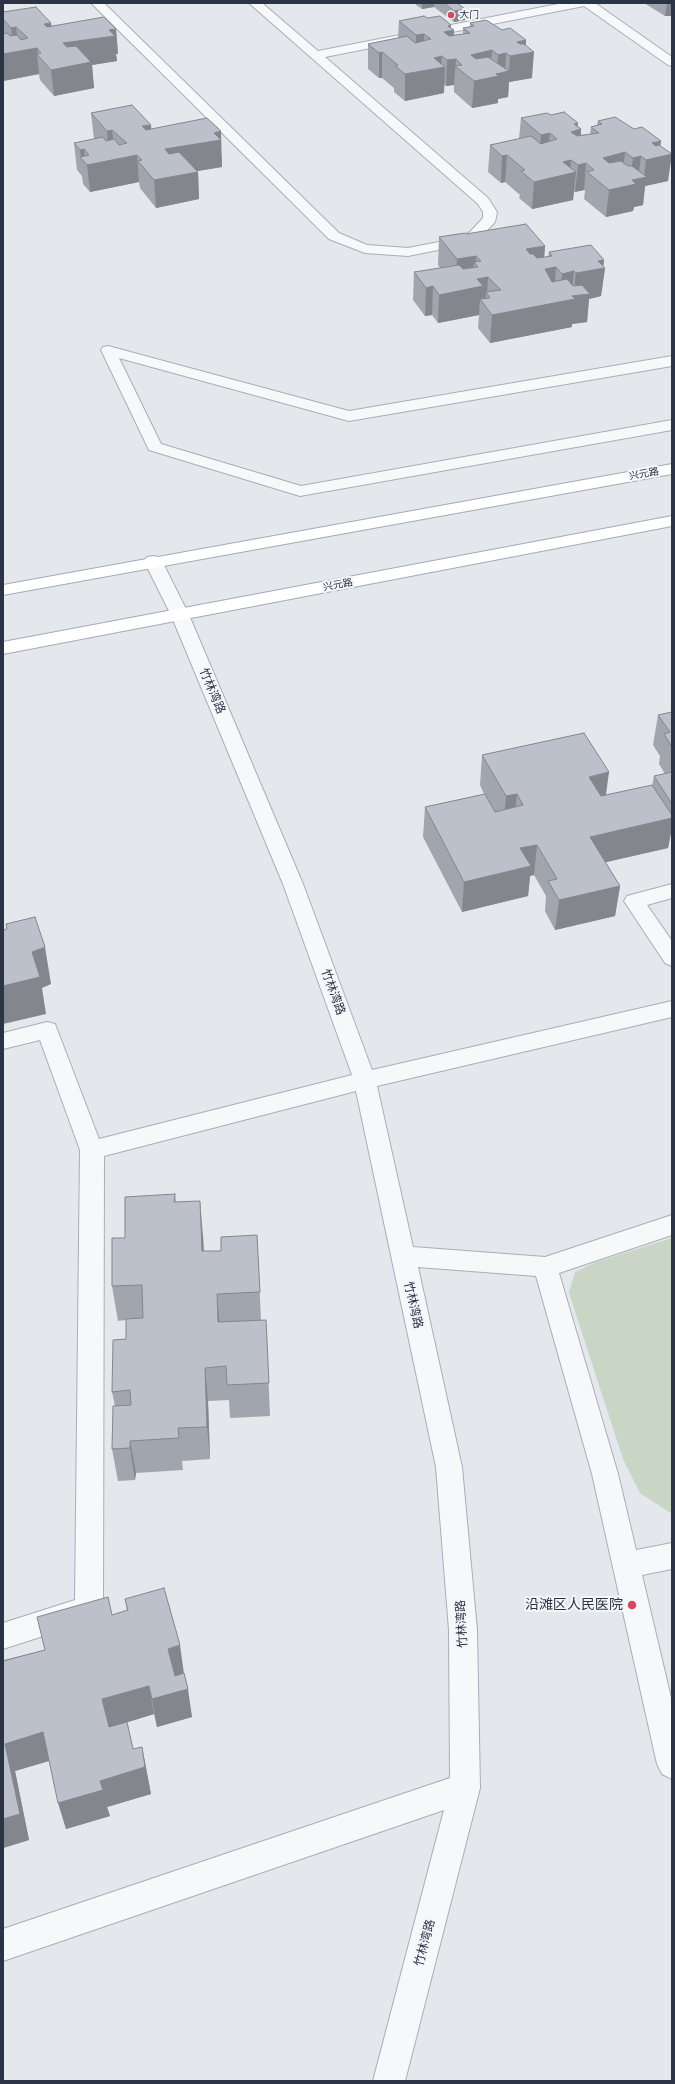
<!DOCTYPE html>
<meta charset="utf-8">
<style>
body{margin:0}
#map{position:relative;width:675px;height:2084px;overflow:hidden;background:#e4e7ec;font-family:Figtree,sans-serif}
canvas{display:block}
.frame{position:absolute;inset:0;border:4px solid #2b3445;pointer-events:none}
</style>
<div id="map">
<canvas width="675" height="2084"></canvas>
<div class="frame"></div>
</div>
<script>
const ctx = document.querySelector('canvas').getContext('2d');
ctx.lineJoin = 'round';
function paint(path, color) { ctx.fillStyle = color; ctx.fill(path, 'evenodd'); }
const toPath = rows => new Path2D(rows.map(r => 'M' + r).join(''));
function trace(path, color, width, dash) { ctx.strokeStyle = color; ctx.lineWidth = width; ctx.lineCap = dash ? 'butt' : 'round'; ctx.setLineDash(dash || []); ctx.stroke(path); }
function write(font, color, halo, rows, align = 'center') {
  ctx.font = font + ' Figtree,"Noto Sans SC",sans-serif'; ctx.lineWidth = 4; ctx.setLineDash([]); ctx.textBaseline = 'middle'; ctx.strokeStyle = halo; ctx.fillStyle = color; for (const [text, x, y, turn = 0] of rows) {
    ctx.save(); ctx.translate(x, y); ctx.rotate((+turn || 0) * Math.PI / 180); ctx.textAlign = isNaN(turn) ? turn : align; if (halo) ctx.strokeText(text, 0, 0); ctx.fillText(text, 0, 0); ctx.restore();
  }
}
const green = toPath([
 [672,1238,672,1514,640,1493,623,1459,569,1293,575,1272,596,1262]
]);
const minor = toPath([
 [91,3,104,3,339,233,367,245,408,248,459,238,470,232,483,218,483,212,478,204,249,3,262,3,318,51,563,3,595,3,672,57,672,66,668,65,584,6,325,57,488,198,497,212,495,222,480,238,468,244,408,256,365,253,329,239,91,3],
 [108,346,349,411,672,356,672,366,349,421,119,358,161,444,301,486,672,420,672,430,300,496,149,450,101,350,103,347,108,346],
 [153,556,159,557,162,561,189,615,303,884,372,1070,672,1001,672,1017,377,1086,413,1247,545,1257,672,1215,672,1235,559,1273,618,1474,636,1550,672,1543,672,1569,642,1575,672,1702,672,1779,662,1774,657,1764,592,1474,536,1276,418,1267,462,1467,477,1630,480,1788,405,2081,373,2081,444,1810,3,1961,3,1929,450,1778,449,1630,436,1467,356,1091,104,1156,103,1609,99,1618,3,1649,3,1623,75,1600,80,1150,40,1040,3,1049,3,1033,47,1022,55,1024,99,1139,352,1075,283,884,171,615,144,561,147,557,153,556],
 [672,884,672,898,647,905,672,941,672,966,665,963,624,901,627,896,672,884]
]);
const major = toPath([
 [672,464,672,474,3,595,3,585,672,464],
 [672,516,672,526,3,654,3,642,672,516]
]);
const wall = toPath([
 [416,3,457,3,465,9,465,20,454,22,434,7,422,9,416,5],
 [644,3,672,3,665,16],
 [3,12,52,26,116,29,118,54,116,54,117,61,92,65,94,88,54,96,40,80,39,74,3,81],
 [427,18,451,28,454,30,453,35,463,34,463,28,470,27,470,23,502,30,526,40,526,45,532,78,509,82,508,97,498,99,498,103,472,108,454,92,454,85,446,86,444,85,444,93,405,101,394,92,394,88,382,78,379,78,368,69,368,44,398,38,399,21],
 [91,113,151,129,222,158,222,167,197,171,198,172,199,199,156,208,140,188,139,182,90,192,83,184,82,176,77,170,74,143,94,139],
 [551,115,577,126,581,129,581,135,590,134,591,127,597,125,598,121,634,129,661,141,660,146,668,181,645,186,643,205,634,207,633,211,606,217,584,199,585,191,584,190,575,192,574,191,573,200,532,209,519,198,520,195,505,182,501,183,488,172,490,145,519,139,521,118],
 [466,234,545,246,544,257,548,257,549,252,604,260,603,267,605,268,601,296,589,299,587,322,572,324,572,327,490,343,478,328,479,315,438,323,432,315,425,316,413,300,414,272,440,268,438,265,439,237],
 [672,712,672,833,671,833,668,848,605,862,620,886,615,916,555,930,545,911,546,896,534,875,530,876,528,896,462,912,423,837,425,807,484,794,480,785,482,755,606,795,652,786,654,776,665,774,659,764,660,756,653,745,658,715],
 [175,1194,176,1202,203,1236,204,1251,221,1251,257,1235,261,1320,266,1320,270,1416,230,1418,229,1400,208,1401,210,1459,182,1461,183,1470,136,1473,135,1480,118,1481,112,1449,115,1406,112,1392,126,1339,126,1320,118,1321,112,1286,125,1238],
 [125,1599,184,1674,192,1717,157,1727,154,1714,127,1722,133,1749,142,1747,151,1794,107,1807,110,1816,66,1829,49,1761,15,1771,29,1840,3,1848,3,1657,4,1660,45,1650,112,1615,127,1611]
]);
const shadedWall = toPath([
 [422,3,434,3,434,7,422,9],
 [667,3,672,3,672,16,665,16],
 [465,9,465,20,454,22,454,11],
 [51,23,54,48,44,24],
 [451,25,451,31,454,30,453,56,443,58,444,32,448,26],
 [16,27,19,51,37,48,38,55,37,54,39,74,3,81,3,54,14,52,11,28],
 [116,29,118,54,116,54,117,61,92,65,94,88,54,96,51,70,63,43,109,30],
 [424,34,424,59,416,61,416,35],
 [526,40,525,54,534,52,532,78,509,82,508,97,498,99,498,103,472,108,474,81,497,73,498,55,506,53,505,72,509,71,510,56,517,42],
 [492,50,490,76,471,55],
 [382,52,382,78,379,78,379,53],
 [442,56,441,67,445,67,444,93,405,101,405,74,434,58],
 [456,59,454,85,446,86,447,60],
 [578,123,577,130,581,129,579,156,571,132,574,124],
 [151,125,153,151,142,126],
 [112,130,115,157,109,158,107,131],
 [221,131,222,167,167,176,165,149,214,133],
 [550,133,547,160,539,162,541,135],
 [661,141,659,157,672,154,668,181,645,186,643,205,634,207,633,211,606,217,609,190,629,185,633,158,641,156,638,179,644,178,646,160,652,143],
 [84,149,85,163,81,158,80,150],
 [625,152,622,179,603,158],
 [137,155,139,182,90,192,87,165],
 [507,155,505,182,501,183,502,156],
 [571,160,570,174,576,172,573,200,532,209,534,182,563,162],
 [586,163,584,190,575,192,578,165],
 [198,172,199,199,156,208,154,180],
 [545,246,543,274,526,249],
 [476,256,476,265,474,262,473,285,455,287,457,259],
 [604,260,603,269,605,268,601,296,589,299,587,322,572,324,572,327,490,343,492,315,573,296,576,273,598,261],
 [556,267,554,295,545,269],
 [574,271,571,300,559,302,562,274],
 [488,277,487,294,486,292,485,306,480,299,479,315,438,323,439,295,477,279],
 [433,286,432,315,425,316,426,288],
 [609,772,605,802,585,807,589,777],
 [517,794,514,824,503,827,506,796],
 [672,804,672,833,671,833,668,848,585,867,590,837,669,819],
 [537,845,534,875,530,876,528,896,462,912,464,882,520,848],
 [620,886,615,916,555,930,559,900],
 [45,947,51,984,42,988,46,1014,3,1024,3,986,32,952],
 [200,1201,203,1236,205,1286,202,1251],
 [217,1294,220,1329,218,1322],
 [205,1368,208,1401,210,1459,207,1427],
 [130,1441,136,1473,135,1480,130,1448],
 [180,1645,184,1674,173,1678,168,1649],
 [149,1686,154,1714,109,1728,102,1699],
 [188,1689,192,1717,157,1727,152,1699],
 [43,1732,52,1760,15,1771,29,1840,3,1848,3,1819,5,1744],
 [142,1747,151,1794,107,1807,110,1816,66,1829,58,1803,100,1781]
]);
const building = toPath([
 [444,3,457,3,465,9,454,11,444,3],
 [36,7,51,23,44,24,47,27,104,17,116,29,109,30,115,36,63,43,67,47,76,46,91,62,51,70,37,54,41,53,37,48,3,54,3,34,7,33,10,36,17,35,21,40,28,38,16,27,11,28,3,19,3,12,36,7],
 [424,16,427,18,440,16,451,25,448,26,454,30,444,32,449,36,470,33,463,28,474,26,470,23,486,20,502,30,510,28,526,40,517,42,520,44,524,44,534,52,510,56,506,53,498,55,492,50,471,55,476,59,488,57,509,71,496,74,499,76,474,81,455,66,462,65,456,59,447,60,442,56,434,58,445,67,405,74,395,66,398,65,382,52,379,53,368,44,407,36,415,43,431,39,424,34,416,35,399,21,424,16],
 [132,105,151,125,142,126,146,130,207,118,221,131,214,133,221,140,165,149,169,154,179,152,198,172,154,180,138,161,142,160,137,155,87,165,80,157,89,155,84,149,80,150,74,143,103,137,106,141,114,139,119,145,127,143,112,130,107,131,91,113,132,105],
 [564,112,578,123,574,124,581,129,571,132,577,136,599,133,591,127,602,124,598,121,615,117,634,129,642,127,661,141,652,143,656,146,659,145,672,154,646,160,641,156,633,158,625,152,603,158,609,163,621,161,628,166,632,166,647,177,632,180,636,184,609,190,587,172,594,170,586,163,578,165,571,160,563,162,576,172,534,182,521,171,525,170,507,155,502,156,490,145,531,136,541,144,557,139,550,133,541,135,521,118,547,113,551,115,564,112],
 [526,224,545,246,526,249,530,254,533,254,537,258,552,256,549,252,591,245,604,260,598,261,605,268,576,273,574,271,562,274,556,267,545,269,552,282,567,279,573,286,582,285,590,294,572,296,575,299,492,315,480,299,490,298,486,292,501,290,488,277,477,279,483,286,439,295,433,286,426,288,414,272,459,265,463,269,478,267,474,262,481,261,476,256,457,259,439,237,465,233,466,234,526,224],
 [672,712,672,747,664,734,670,732,658,715,672,712],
 [584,733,609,772,589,777,601,796,652,785,672,815,672,818,590,837,620,886,559,900,548,881,557,879,537,845,520,848,531,866,464,882,425,807,485,794,495,812,523,805,517,794,506,796,482,755,584,733],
 [672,772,672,804,654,776,672,772],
 [35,917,45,947,32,952,40,977,3,986,3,930,7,929,6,924,35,917],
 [175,1194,174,1202,200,1201,202,1251,221,1251,221,1237,257,1235,260,1292,217,1294,218,1322,266,1320,269,1383,227,1385,226,1366,205,1368,207,1427,178,1428,179,1438,130,1441,130,1448,112,1449,113,1406,131,1405,130,1390,112,1392,113,1340,126,1339,126,1319,143,1318,142,1285,112,1286,112,1238,125,1238,125,1197,175,1194],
 [164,1588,180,1645,168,1649,175,1676,184,1673,188,1689,152,1699,149,1686,102,1699,109,1727,127,1722,133,1749,142,1747,145,1767,100,1781,103,1790,58,1803,43,1732,5,1744,20,1814,3,1819,3,1661,45,1650,37,1617,108,1597,112,1615,128,1610,125,1599,164,1588]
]);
const markers = [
 [451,15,4,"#d1495b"],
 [632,1605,5,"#d1495b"]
];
const farPoinames = [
 ["大门",459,15]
];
const farStreetnames = [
 ["兴元路",644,474,-10],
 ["兴元路",338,585,-11]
];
const streetNames = [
 ["竹林湾路",212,691,67],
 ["竹林湾路",333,992,70],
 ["竹林湾路",413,1305,77],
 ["竹林湾路",462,1624,-93],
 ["竹林湾路",425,1943,-75]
];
const nearPoinames = [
 ["沿滩区人民医院",623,1605]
];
paint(green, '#c9d6c5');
trace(minor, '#a9aeb7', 2);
trace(major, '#a3abb8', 2);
paint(minor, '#f7f8fa');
paint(major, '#fff');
paint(wall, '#a1a5ae');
paint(shadedWall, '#83868d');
paint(building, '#bbc0ca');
trace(building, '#83868d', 1);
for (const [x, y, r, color] of markers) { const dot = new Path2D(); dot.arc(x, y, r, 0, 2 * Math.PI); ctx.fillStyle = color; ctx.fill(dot); trace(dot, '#f4f6f9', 1.5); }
write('10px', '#2b3445', '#f4f6f9', farPoinames, 'left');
write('10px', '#2b3445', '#f4f6f9', farStreetnames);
write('12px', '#2b3445', '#f4f6f9', streetNames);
write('14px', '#2b3445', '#f4f6f9', nearPoinames, 'right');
</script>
